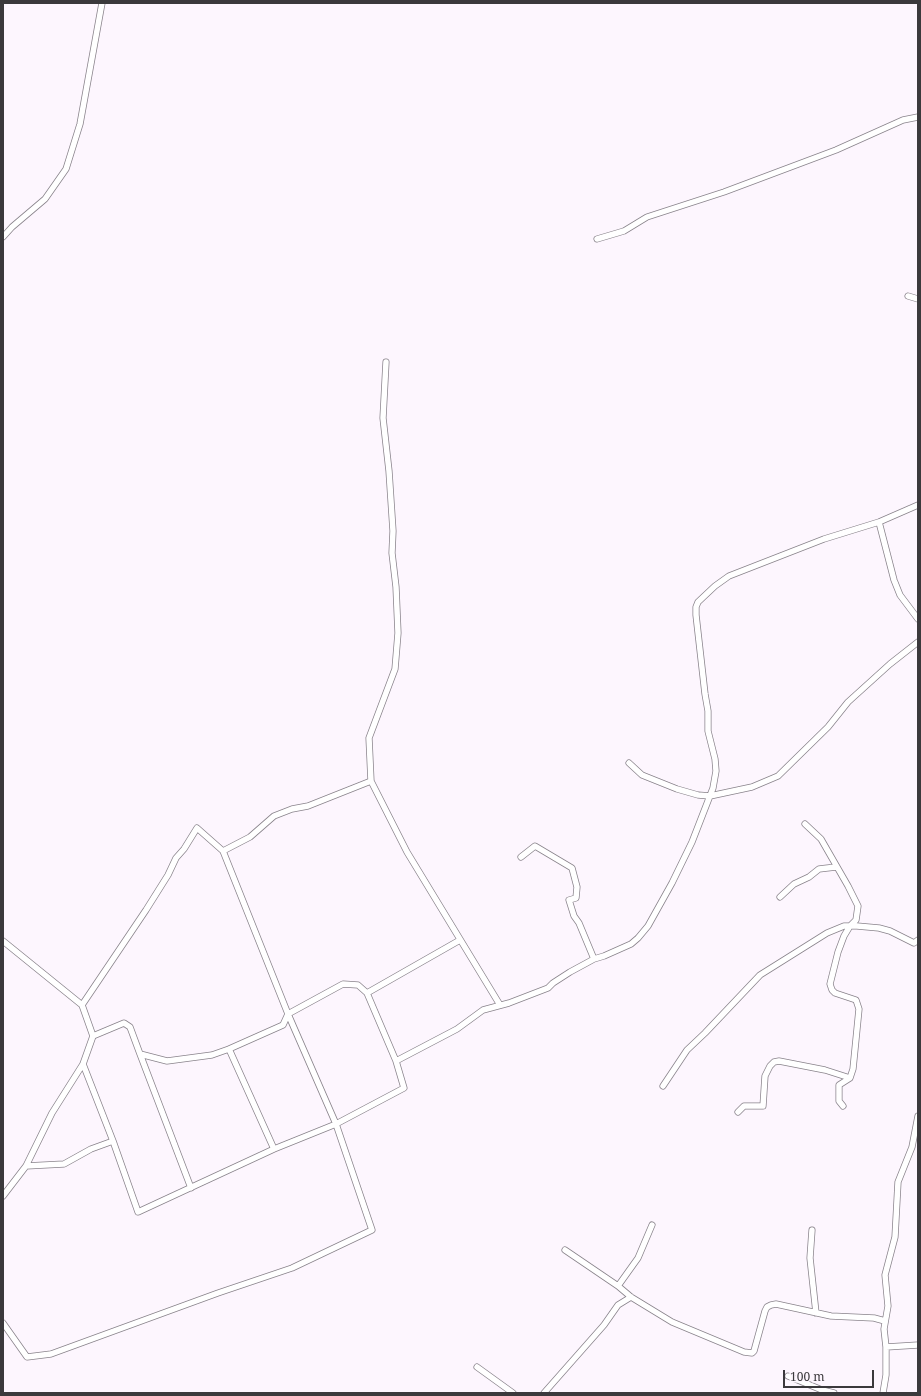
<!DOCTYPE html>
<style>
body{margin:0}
#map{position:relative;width:921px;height:1396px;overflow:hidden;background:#fdf6fe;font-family:"Noto Serif",serif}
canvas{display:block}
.frame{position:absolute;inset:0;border:4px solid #3b393c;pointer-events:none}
.scale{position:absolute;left:783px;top:1370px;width:91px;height:18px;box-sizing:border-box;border:2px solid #3b393c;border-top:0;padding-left:5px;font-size:12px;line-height:14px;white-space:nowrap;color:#3b393c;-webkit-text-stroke:3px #fdf6fe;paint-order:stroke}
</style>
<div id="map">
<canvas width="921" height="1396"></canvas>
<div class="frame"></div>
<div class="scale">100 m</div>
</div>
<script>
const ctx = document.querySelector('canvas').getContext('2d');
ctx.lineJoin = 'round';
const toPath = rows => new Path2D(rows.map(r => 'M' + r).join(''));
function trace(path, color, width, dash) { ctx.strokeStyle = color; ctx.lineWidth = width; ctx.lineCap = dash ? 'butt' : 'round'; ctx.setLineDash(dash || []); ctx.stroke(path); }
const street = toPath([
 [3,237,12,227,45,199,66,169,80,124,102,3],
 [597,239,624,231,647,217,724,192,836,150,903,120,918,117],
 [908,296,918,299],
 [879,522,894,580,900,595,918,619],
 [629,763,642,775,677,789,698,795,710,796,752,787,778,776,828,727,848,702,890,664,918,642],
 [371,781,369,738,395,669,398,633,396,587,392,553,393,531,389,471,383,418,386,362],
 [805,824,821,839,848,886,858,906,856,920,850,926,844,936,838,952,830,984,832,990,835,993,856,1000,859,1009,853,1069,850,1078,839,1085,839,1101,843,1106],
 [223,851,250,837,274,816,292,809,308,806,371,781,407,852,500,1005],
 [521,857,535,846,572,868,577,887,576,898,569,900,574,916,579,923,594,959],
 [780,897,794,884,809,877,819,869,836,867],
 [3,941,82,1005],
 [367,993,460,940],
 [93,1036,124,1023,130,1027,140,1054],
 [229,1049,274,1149,336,1124,404,1088,396,1061,457,1029,483,1010,509,1003,548,988,553,983,570,972,594,959,604,956,631,944,638,938,648,926,672,883,692,842,713,788,716,771,715,759,708,731,708,711,705,694,696,615,696,607,698,602,715,586,729,576,824,539,879,522,918,505],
 [83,1064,113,1141,138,1212,274,1149],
 [663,1086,687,1050,705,1033,760,975,827,933,844,926,857,926,879,928,890,931,914,943,918,940],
 [738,1112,744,1106,763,1106,765,1076,770,1066,774,1062,779,1061,825,1070,850,1078],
 [26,1166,64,1164,91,1149,113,1141],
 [3,1196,26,1166,52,1113,83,1064,93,1036,82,1005,146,910,168,875,176,858,184,849,197,828,223,851,288,1014,283,1025,229,1049,212,1055,167,1061,140,1054,191,1188],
 [812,1230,810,1258,816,1313],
 [565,1250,618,1286,631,1297,672,1322,744,1352,752,1353,754,1351,765,1311,767,1307,771,1305,776,1304,831,1316,874,1318,885,1321],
 [618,1286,638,1258,652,1225],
 [3,1323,27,1357,51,1354,218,1293,292,1268,372,1230,336,1124,288,1014,343,984,358,985,367,993,396,1061],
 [886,1347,918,1345],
 [477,1367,513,1393],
 [788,1376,822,1390,834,1393],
 [544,1393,604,1325,618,1305,631,1297],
 [883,1393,886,1375,886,1347,884,1329,888,1306,885,1275,895,1237,898,1182,912,1147,918,1116]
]);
trace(street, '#89838b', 7);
trace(street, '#fff', 5.5);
</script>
